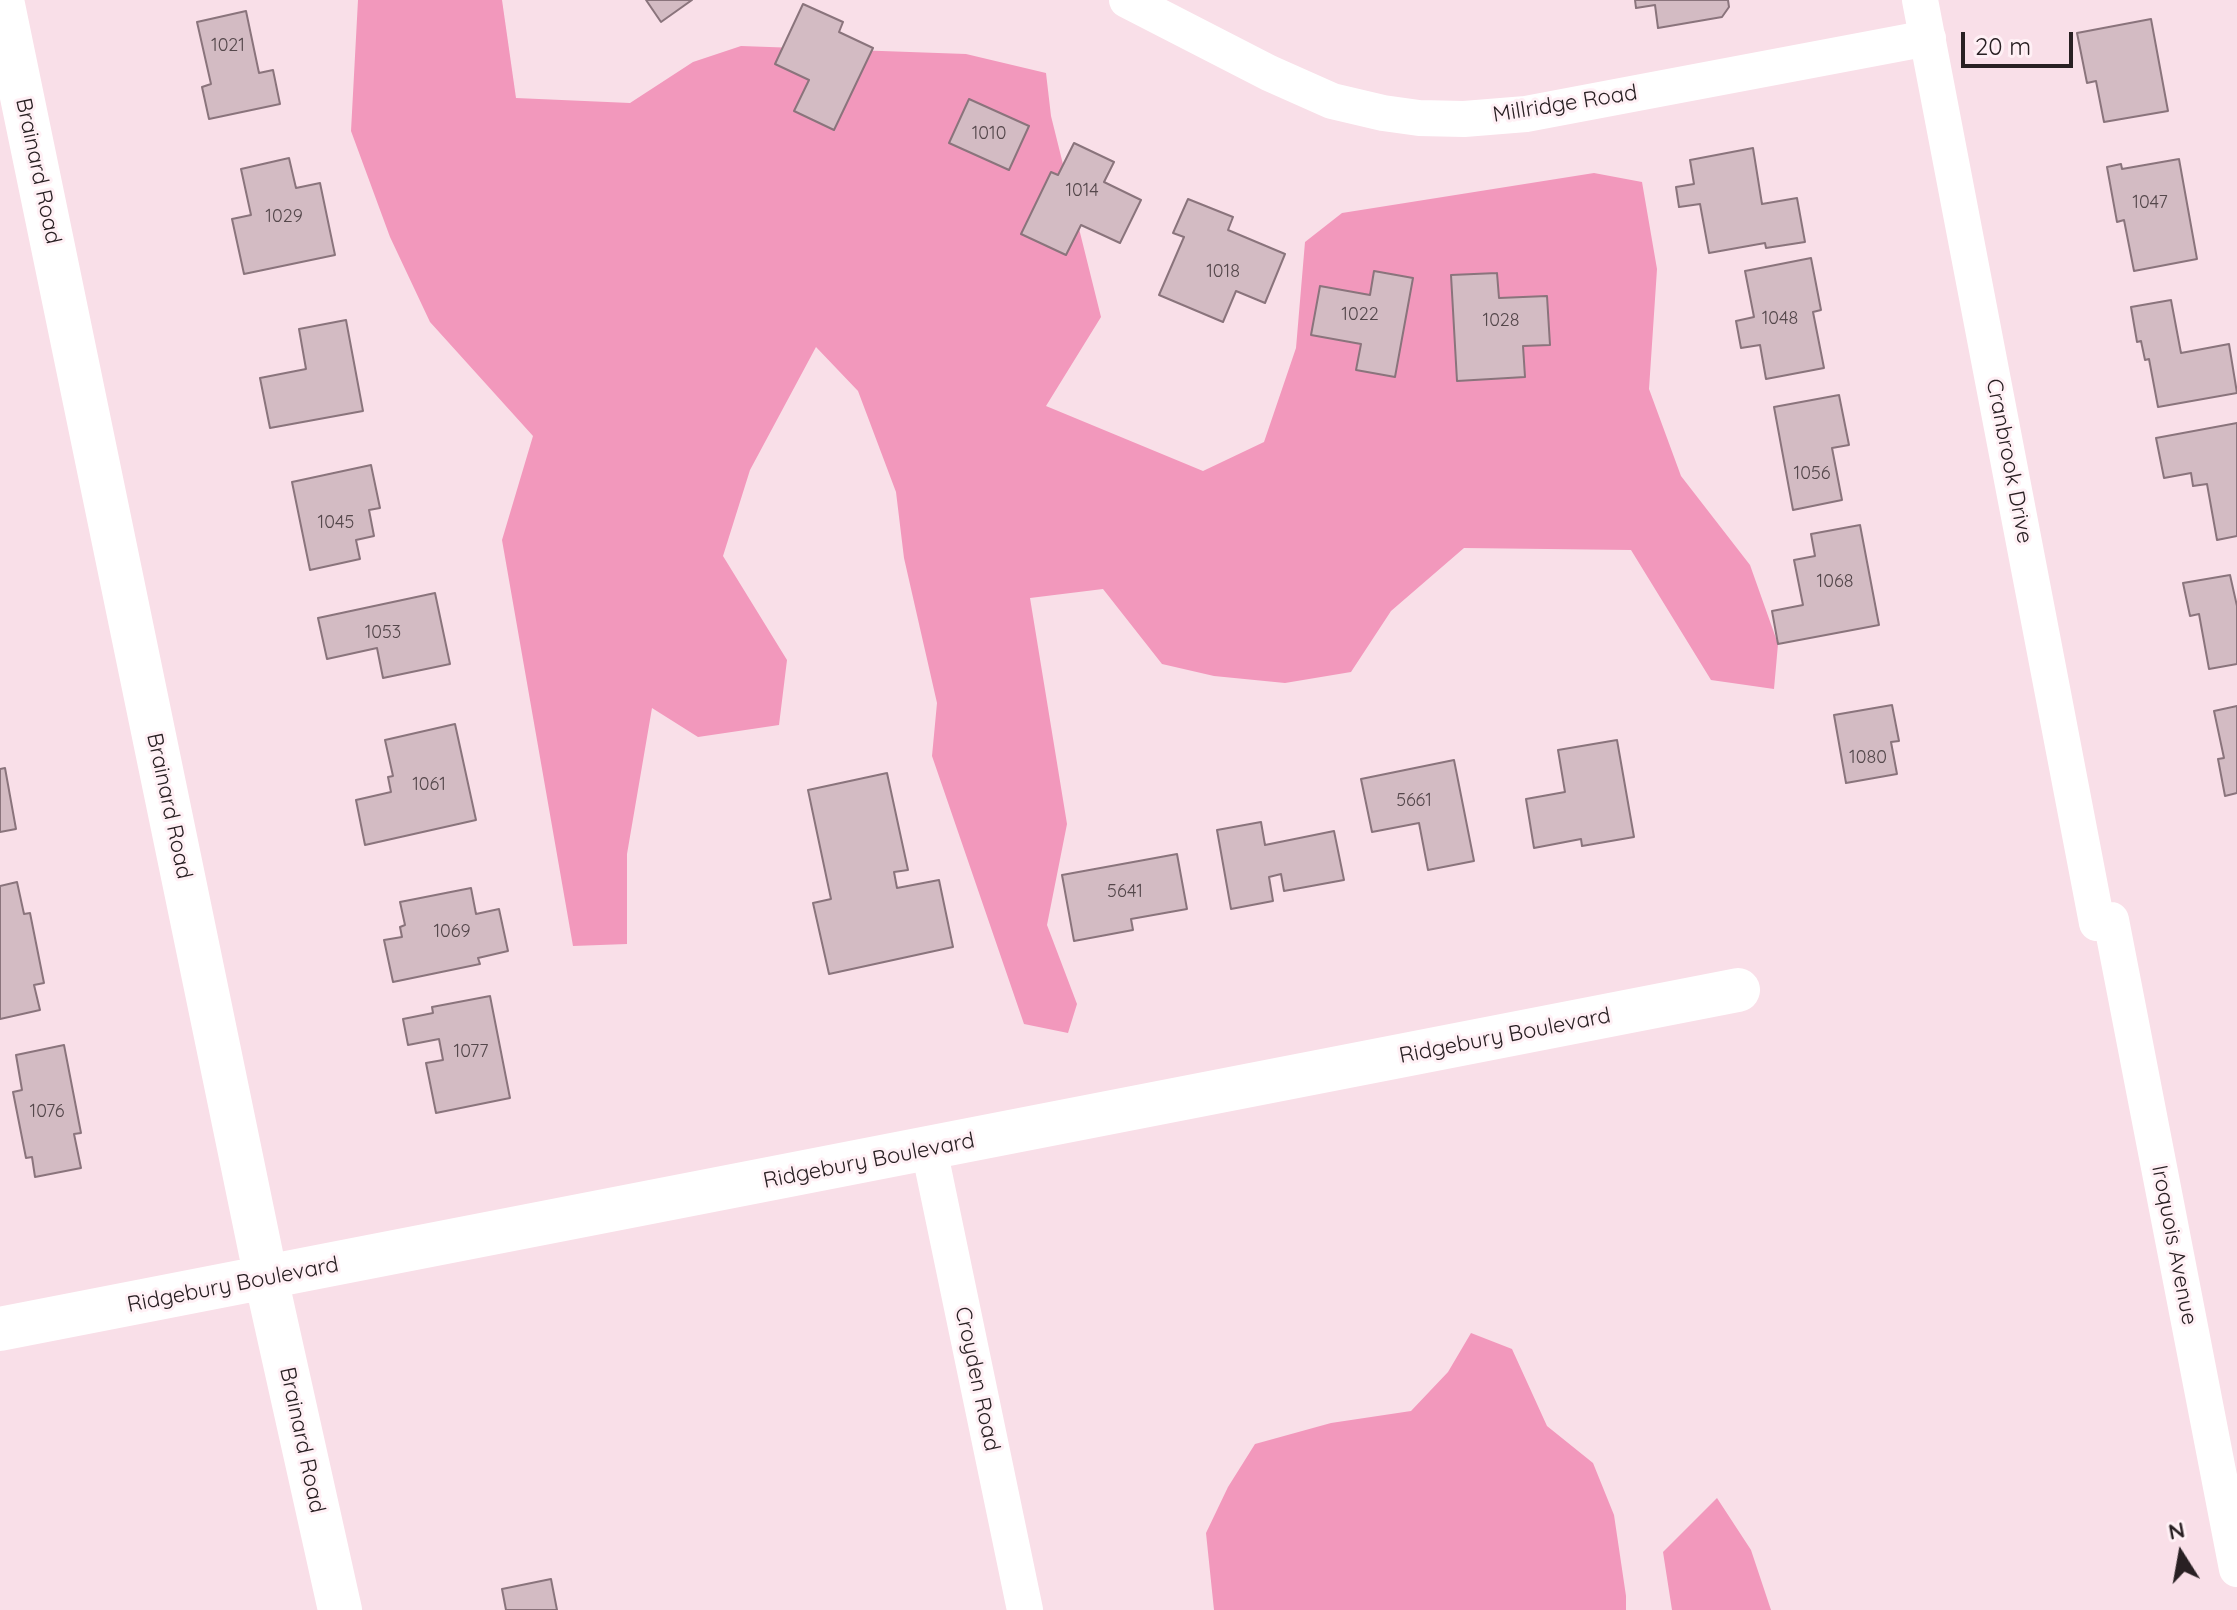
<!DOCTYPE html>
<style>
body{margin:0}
#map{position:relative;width:2237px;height:1610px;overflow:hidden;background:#f9dfe8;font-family:Quicksand,sans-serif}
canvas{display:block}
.north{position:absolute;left:2141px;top:1514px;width:80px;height:80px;-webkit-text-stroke:6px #fff0f5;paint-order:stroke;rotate:349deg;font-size:22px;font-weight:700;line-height:32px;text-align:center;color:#292023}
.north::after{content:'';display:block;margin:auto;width:28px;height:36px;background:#292023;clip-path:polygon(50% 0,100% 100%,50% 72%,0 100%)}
.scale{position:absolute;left:1961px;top:32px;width:112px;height:36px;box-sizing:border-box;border:4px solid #292023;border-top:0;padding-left:10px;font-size:24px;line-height:28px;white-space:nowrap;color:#292023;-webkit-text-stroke:6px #fff0f5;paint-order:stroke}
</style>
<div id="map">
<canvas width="2237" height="1610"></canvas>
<div class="north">N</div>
<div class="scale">20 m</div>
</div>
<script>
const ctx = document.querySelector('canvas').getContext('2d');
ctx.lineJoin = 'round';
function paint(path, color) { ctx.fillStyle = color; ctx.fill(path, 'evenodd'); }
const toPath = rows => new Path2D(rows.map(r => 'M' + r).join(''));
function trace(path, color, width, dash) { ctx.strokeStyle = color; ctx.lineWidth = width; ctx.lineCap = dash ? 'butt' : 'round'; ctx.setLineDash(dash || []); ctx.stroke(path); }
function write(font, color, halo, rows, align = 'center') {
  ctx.font = font + ' Quicksand,sans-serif'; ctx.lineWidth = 6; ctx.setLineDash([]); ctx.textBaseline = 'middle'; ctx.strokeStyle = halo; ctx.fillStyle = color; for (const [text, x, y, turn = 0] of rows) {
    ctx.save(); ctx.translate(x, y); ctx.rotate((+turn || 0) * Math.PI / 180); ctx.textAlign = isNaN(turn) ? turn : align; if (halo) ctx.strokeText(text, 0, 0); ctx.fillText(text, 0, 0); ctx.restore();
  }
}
const green = toPath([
 [358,0,502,0,516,98,630,103,693,62,741,46,966,54,1046,73,1051,116,1101,317,1046,406,1203,471,1264,442,1296,348,1305,242,1342,213,1594,173,1642,182,1657,269,1649,389,1681,476,1750,565,1778,644,1774,689,1711,680,1631,550,1464,548,1391,611,1351,672,1285,683,1214,676,1162,664,1103,589,1030,598,1067,824,1047,925,1077,1004,1068,1033,1024,1024,932,756,937,703,904,558,896,492,858,391,816,347,750,470,723,556,787,660,779,725,698,737,652,708,627,854,627,944,573,946,502,540,533,436,430,322,390,237,351,131],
 [1471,1333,1512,1349,1547,1426,1593,1463,1614,1515,1626,1596,1626,1610,1214,1610,1206,1533,1228,1487,1255,1444,1331,1423,1411,1411,1448,1372],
 [1717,1498,1751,1550,1771,1610,1672,1610,1663,1552]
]);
const building = toPath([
 [646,0,692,0,661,22,646,0],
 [1635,0,1728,0,1729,7,1722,17,1658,28,1655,5,1636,8,1635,0],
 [803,4,843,22,839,32,873,48,834,130,794,111,809,80,775,64,803,4],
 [246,11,259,73,273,70,280,104,209,119,202,87,211,84,197,22,246,11],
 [2151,19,2168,111,2104,122,2096,81,2087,83,2077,33,2151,19],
 [969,99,1029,126,1009,170,949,143,969,99],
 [1074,143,1114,162,1104,182,1141,200,1120,243,1081,225,1066,255,1021,234,1051,172,1058,175,1074,143],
 [1753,148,1762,204,1797,198,1805,242,1766,248,1765,243,1709,253,1700,204,1679,207,1676,187,1694,184,1690,160,1753,148],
 [289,158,296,188,320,183,335,255,244,274,232,219,251,215,241,169,289,158],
 [2179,159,2197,259,2134,271,2124,220,2117,222,2107,167,2121,164,2122,169,2179,159],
 [1188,199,1233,217,1228,230,1285,254,1265,303,1236,291,1223,322,1159,295,1184,237,1173,233,1188,199],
 [1811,258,1821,310,1813,312,1824,368,1766,379,1760,345,1741,348,1736,321,1754,317,1745,271,1811,258],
 [1374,271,1413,278,1395,377,1356,370,1361,344,1311,335,1320,286,1370,295,1374,271],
 [1497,273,1499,298,1547,296,1550,345,1523,346,1525,377,1457,381,1451,275,1497,273],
 [2171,300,2181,353,2229,344,2237,393,2158,407,2149,359,2145,360,2141,341,2137,342,2131,307,2171,300],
 [346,320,363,411,270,428,260,378,306,369,299,329,346,320],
 [1839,395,1849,445,1832,448,1842,500,1793,510,1774,407,1839,395],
 [2237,423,2237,536,2217,540,2207,484,2193,486,2191,473,2164,478,2156,438,2237,423],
 [371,465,380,508,369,510,374,536,356,540,360,559,310,570,292,482,371,465],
 [1860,525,1879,625,1778,644,1772,611,1803,605,1794,560,1815,556,1811,534,1860,525],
 [2230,575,2237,606,2237,664,2209,669,2199,614,2190,616,2183,583,2230,575],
 [435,593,450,664,383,678,377,648,327,659,318,618,435,593],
 [1892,705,1899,741,1891,742,1897,774,1846,783,1834,715,1892,705],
 [2237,706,2237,793,2225,796,2218,759,2224,758,2214,711,2237,706],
 [455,724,476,820,365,845,356,800,391,792,388,777,393,776,385,740,455,724],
 [1617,740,1634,837,1582,846,1581,839,1534,848,1526,799,1565,792,1558,750,1617,740],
 [1454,760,1474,861,1428,870,1419,823,1372,832,1361,779,1454,760],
 [5,768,16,829,0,832,0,769,5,768],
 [887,773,908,870,894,872,897,888,939,880,953,947,829,974,813,903,831,899,808,790,887,773],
 [1261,822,1265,845,1334,831,1344,880,1284,891,1281,874,1269,877,1273,901,1231,909,1217,830,1261,822],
 [1177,854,1187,909,1131,919,1133,930,1074,941,1062,875,1177,854],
 [17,882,24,914,30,913,44,983,34,985,40,1010,0,1019,0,886,17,882],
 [471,888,476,914,499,909,508,951,478,958,480,964,393,982,384,940,402,937,400,927,405,925,400,902,471,888],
 [490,996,510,1098,436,1113,426,1063,443,1060,439,1039,408,1045,403,1019,433,1013,432,1007,490,996],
 [64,1045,81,1133,74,1134,81,1168,35,1177,32,1157,26,1158,13,1092,22,1090,16,1055,64,1045],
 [551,1579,557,1610,506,1610,502,1589,551,1579]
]);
const minor = toPath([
 [1127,0,1269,73,1332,101,1383,113,1419,118,1464,119,1526,114,1928,38],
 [1920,0,2097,923],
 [2111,920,2237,1569],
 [929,1149,1025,1610]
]);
const tertiary = toPath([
 [2,0,266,1278,340,1610],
 [0,1329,1738,990]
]);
const numberNames = [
 ["1021",228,46],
 ["1010",989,134],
 ["1014",1082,191],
 ["1047",2150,203],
 ["1029",284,217],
 ["1018",1223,272],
 ["1022",1360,315],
 ["1048",1780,319],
 ["1028",1501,321],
 ["1056",1812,474],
 ["1045",336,523],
 ["1068",1835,582],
 ["1053",383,633],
 ["1080",1868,758],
 ["1061",429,785],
 ["5661",1414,801],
 ["5641",1125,892],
 ["1069",452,932],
 ["1077",471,1052],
 ["1076",47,1112]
];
const streetNames = [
 ["Millridge Road",1565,104,-9],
 ["Brainard Road",38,171,78],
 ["Cranbrook Drive",2009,461,79],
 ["Brainard Road",169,806,78],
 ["Ridgebury Boulevard",1505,1036,-11],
 ["Ridgebury Boulevard",869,1161,-11],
 ["Iroquois Avenue",2174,1245,79],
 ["Ridgebury Boulevard",233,1285,-11],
 ["Croyden Road",977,1379,78],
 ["Brainard Road",302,1440,78]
];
paint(green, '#f298bc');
paint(building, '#d3bbc3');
trace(building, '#8a747c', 2);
trace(minor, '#fff', 36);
trace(tertiary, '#fff', 44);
write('18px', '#54474b', null, numberNames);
write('22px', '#292023', '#fff0f5', streetNames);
</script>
